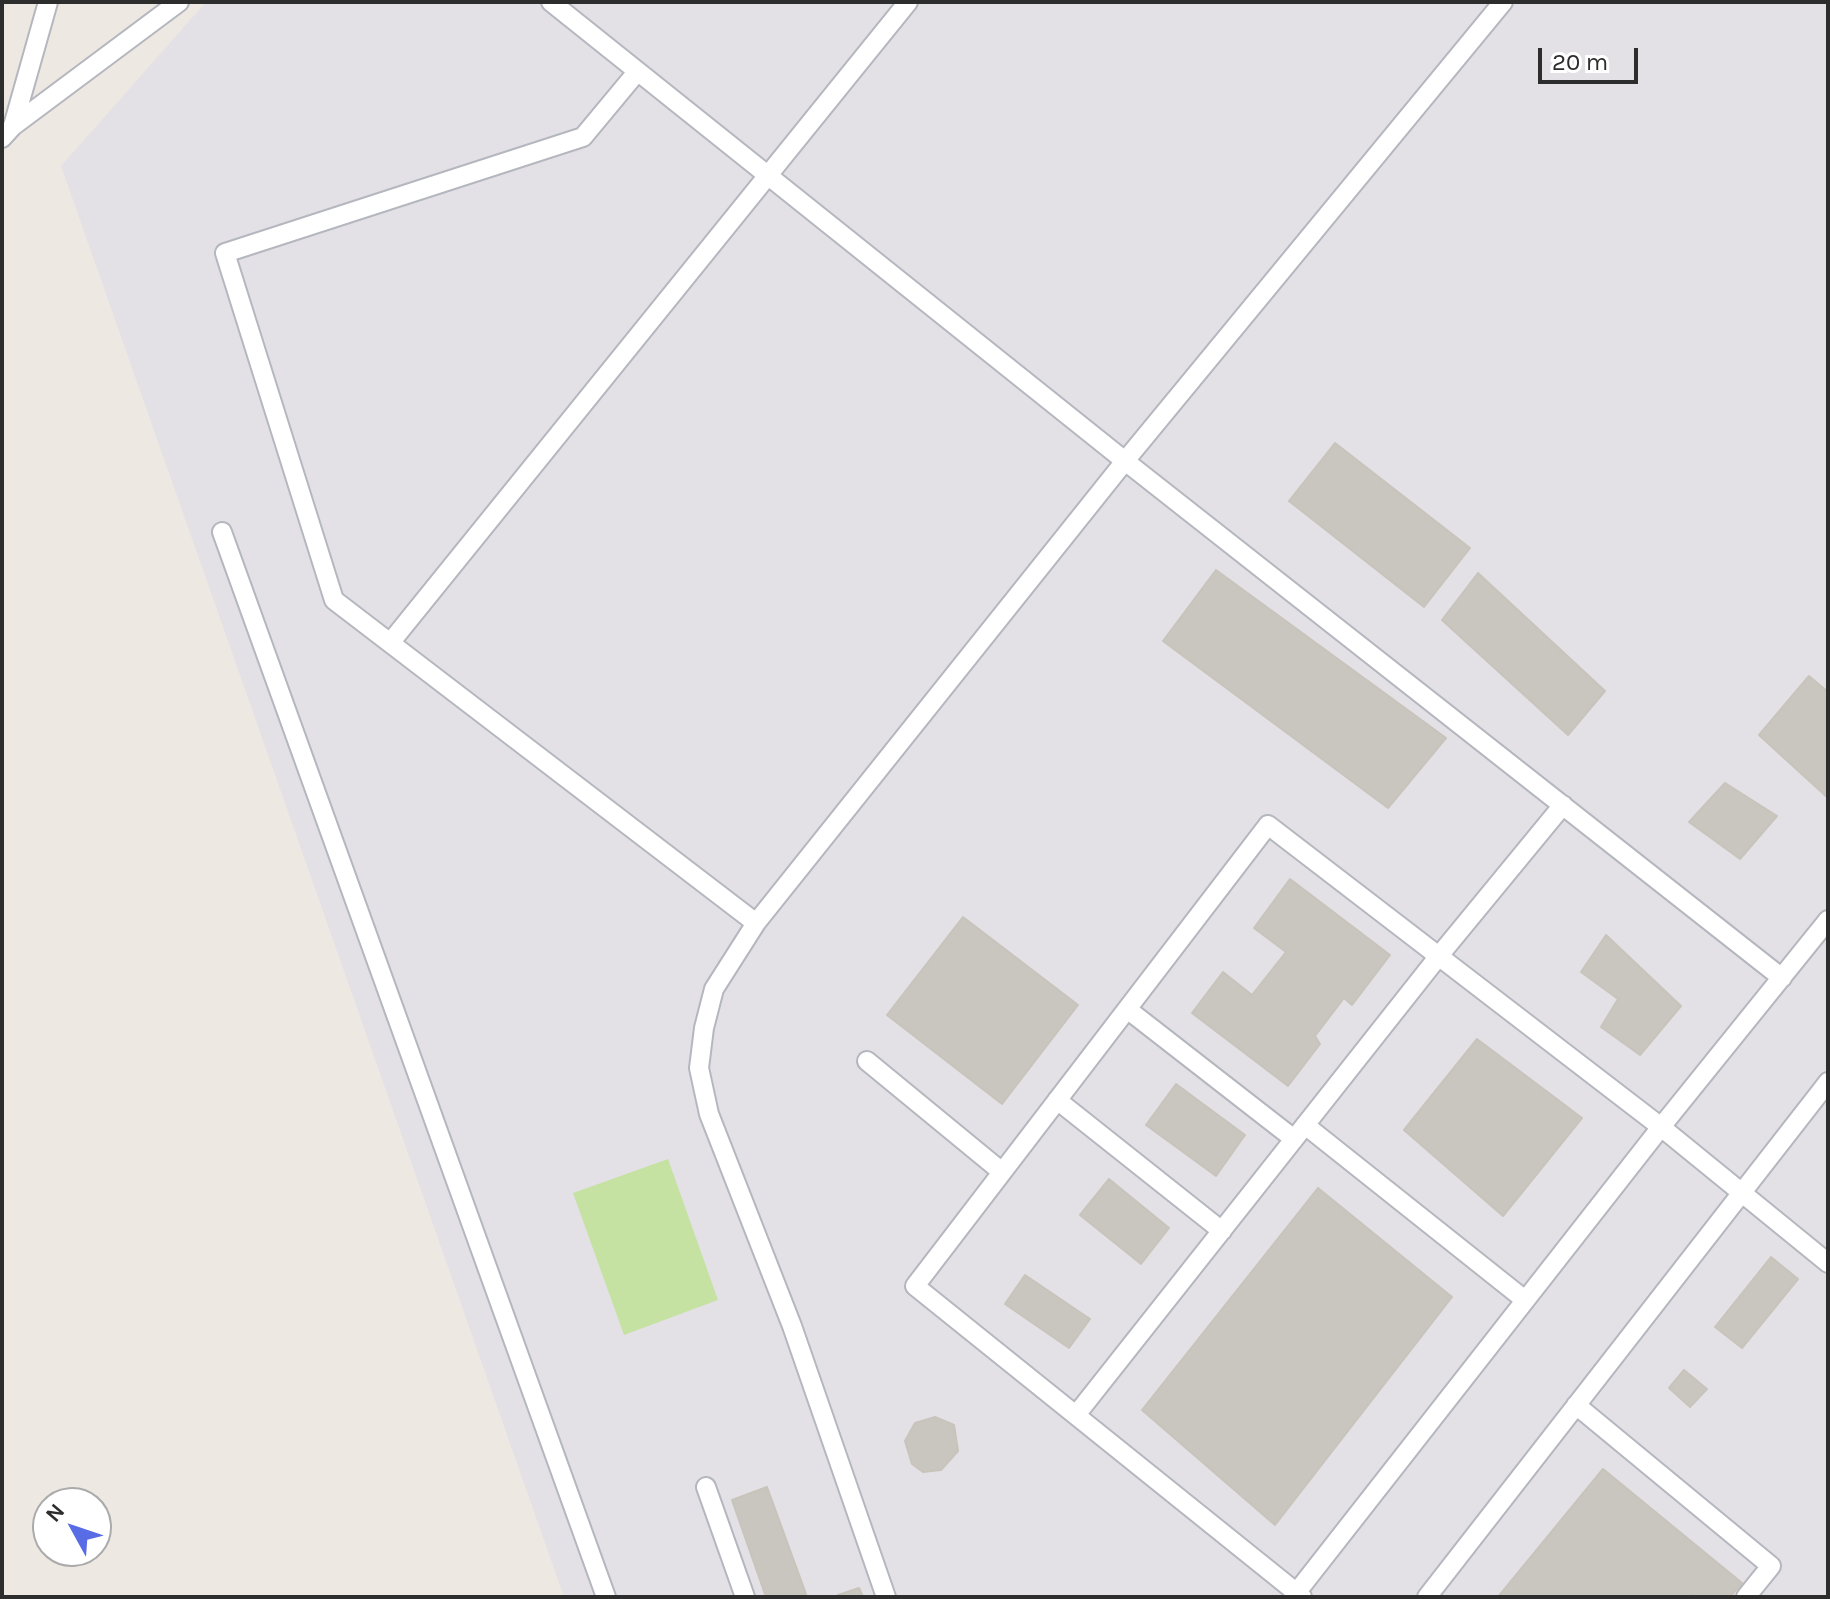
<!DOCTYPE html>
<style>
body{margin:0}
#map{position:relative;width:1830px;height:1599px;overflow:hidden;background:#ede8e2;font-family:Karla,sans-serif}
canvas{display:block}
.frame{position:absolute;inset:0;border:4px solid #2d2d2d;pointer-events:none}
.north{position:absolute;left:32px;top:1487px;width:80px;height:80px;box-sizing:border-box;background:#fff;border:2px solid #ababab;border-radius:50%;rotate:310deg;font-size:22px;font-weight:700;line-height:32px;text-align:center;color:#2d2d2d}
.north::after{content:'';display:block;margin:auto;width:28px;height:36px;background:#576ce5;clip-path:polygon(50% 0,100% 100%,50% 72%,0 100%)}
.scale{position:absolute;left:1538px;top:48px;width:100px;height:36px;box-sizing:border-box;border:4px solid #2d2d2d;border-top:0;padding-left:10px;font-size:24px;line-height:28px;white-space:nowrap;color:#2d2d2d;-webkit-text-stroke:6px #fff;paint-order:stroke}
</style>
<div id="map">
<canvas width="1830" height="1599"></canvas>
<div class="frame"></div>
<div class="north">N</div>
<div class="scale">20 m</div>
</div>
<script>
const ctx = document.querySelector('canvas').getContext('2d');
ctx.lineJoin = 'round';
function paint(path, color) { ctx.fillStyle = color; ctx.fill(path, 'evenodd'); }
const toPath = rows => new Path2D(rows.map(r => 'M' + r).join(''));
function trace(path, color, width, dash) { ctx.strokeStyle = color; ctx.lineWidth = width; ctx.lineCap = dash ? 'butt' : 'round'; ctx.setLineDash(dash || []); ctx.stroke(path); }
const industrial = toPath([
 [206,2,1828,2,1828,1597,564,1597,61,166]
]);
const pitch = toPath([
 [668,1159,718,1300,624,1335,573,1193]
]);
const building = toPath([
 [1335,443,1470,548,1424,607,1289,501,1335,443],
 [1216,570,1446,738,1388,808,1163,641,1216,570],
 [1478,573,1605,691,1568,735,1442,620,1478,573],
 [1809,676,1828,692,1828,798,1759,735,1809,676],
 [1725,783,1777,816,1740,859,1689,822,1725,783],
 [1290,879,1390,955,1352,1005,1344,998,1315,1036,1320,1044,1288,1086,1192,1013,1223,972,1252,995,1286,952,1254,928,1290,879],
 [963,917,1078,1005,1002,1104,887,1015,963,917],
 [1606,935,1681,1006,1640,1055,1601,1027,1618,999,1581,972,1606,935],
 [1477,1039,1582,1118,1503,1216,1404,1130,1477,1039],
 [1176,1084,1245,1135,1216,1176,1146,1125,1176,1084],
 [1109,1179,1169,1228,1141,1264,1080,1215,1109,1179],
 [1318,1188,1452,1297,1275,1525,1142,1410,1318,1188],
 [1771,1257,1798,1279,1742,1348,1715,1327,1771,1257],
 [1025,1275,1090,1319,1069,1348,1005,1304,1025,1275],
 [1684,1370,1707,1389,1690,1407,1669,1388,1684,1370],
 [935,1417,954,1425,958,1451,941,1470,923,1472,912,1464,905,1441,915,1423,935,1417],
 [1603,1469,1742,1583,1730,1597,1696,1597,1692,1594,1689,1597,1498,1597,1603,1469],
 [767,1487,806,1594,798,1597,766,1597,732,1500,767,1487],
 [859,1588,863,1597,839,1597,838,1595,859,1588]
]);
const service = toPath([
 [551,2,1125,461,1782,978],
 [637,72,583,137,225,253,334,600,756,923],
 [13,126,48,2],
 [2,138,13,126,179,2],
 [222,532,606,1597],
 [390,643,908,2],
 [1127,1009,1294,1139],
 [867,1061,1002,1172],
 [1057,1100,1222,1231],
 [1305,1125,1525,1300],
 [1576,1405,1771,1566,1746,1597],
 [1076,1415,1438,957,1563,805],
 [706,1487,745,1597],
 [886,1597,792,1326,709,1114,699,1068,704,1028,714,989,756,923,1125,461,1503,2],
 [1293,1597,1661,1127,1828,920],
 [1302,1597,915,1286,1268,825,1661,1127,1828,1263],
 [1427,1597,1828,1082]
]);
paint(industrial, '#e3e1e6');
paint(pitch, '#c5e2a2');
paint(building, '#c9c6c0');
trace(building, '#c8c4bb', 2);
trace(service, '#b5b7bf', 22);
trace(service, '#fff', 18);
</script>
